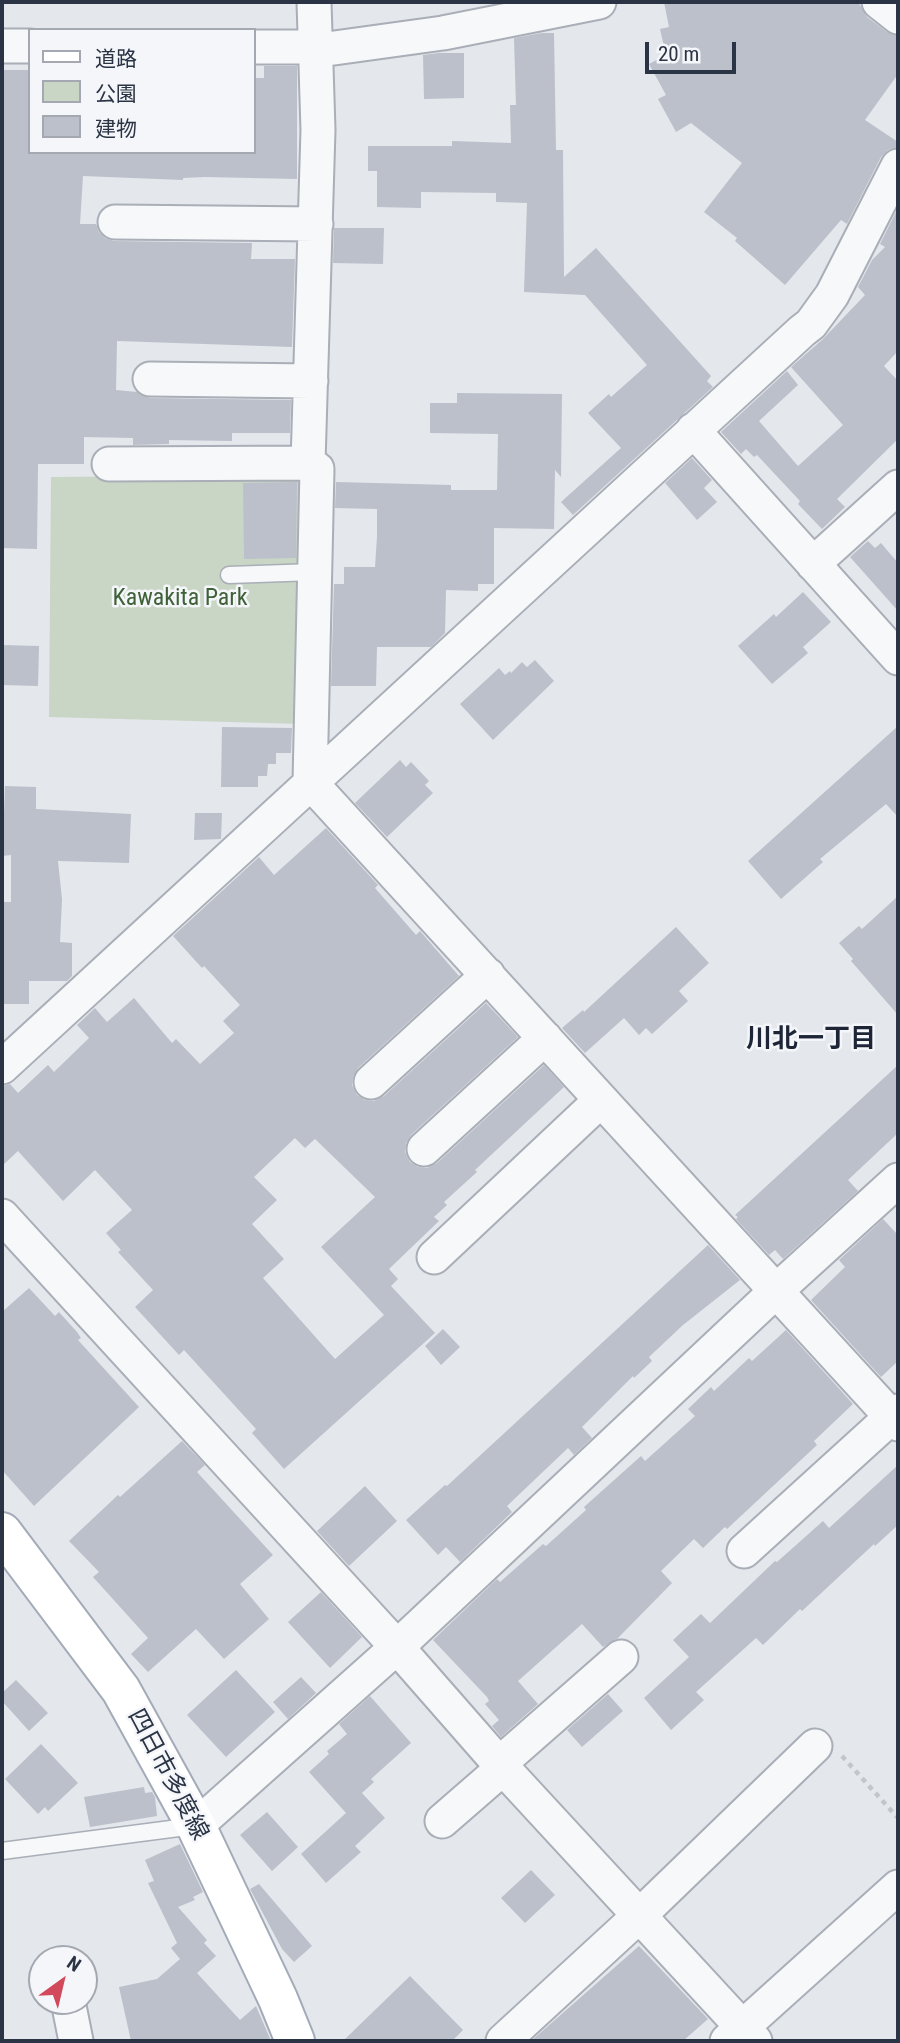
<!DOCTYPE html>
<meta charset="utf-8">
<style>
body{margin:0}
#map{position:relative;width:900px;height:2043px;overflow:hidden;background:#e4e7ec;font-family:"Roboto Condensed","Noto Sans JP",sans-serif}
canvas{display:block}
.frame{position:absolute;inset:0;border:4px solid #2b3445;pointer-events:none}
.legend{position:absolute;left:28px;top:28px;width:228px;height:126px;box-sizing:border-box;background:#f4f6f9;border:2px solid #a4a8b1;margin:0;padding:9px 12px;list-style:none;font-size:21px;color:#2b3445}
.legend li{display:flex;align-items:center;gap:14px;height:35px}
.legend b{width:35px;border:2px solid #a4a8b1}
.north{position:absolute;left:28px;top:1945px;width:70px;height:70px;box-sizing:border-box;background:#f4f6f9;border:2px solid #a4a8b1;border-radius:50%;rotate:34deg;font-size:19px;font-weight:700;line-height:28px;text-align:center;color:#2b3445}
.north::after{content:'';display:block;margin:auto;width:24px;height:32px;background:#d1495b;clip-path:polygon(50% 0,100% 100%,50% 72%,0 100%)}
.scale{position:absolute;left:645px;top:42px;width:91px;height:32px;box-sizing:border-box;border:4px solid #2b3445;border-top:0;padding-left:9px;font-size:21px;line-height:24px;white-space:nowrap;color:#2b3445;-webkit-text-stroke:5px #f4f6f9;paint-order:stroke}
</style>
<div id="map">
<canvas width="900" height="2043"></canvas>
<div class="frame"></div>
<ul class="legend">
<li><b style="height:9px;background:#fff"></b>道路</li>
<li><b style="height:19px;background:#c9d6c5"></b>公園</li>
<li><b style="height:19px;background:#bbc0ca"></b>建物</li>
</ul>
<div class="north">N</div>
<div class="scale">20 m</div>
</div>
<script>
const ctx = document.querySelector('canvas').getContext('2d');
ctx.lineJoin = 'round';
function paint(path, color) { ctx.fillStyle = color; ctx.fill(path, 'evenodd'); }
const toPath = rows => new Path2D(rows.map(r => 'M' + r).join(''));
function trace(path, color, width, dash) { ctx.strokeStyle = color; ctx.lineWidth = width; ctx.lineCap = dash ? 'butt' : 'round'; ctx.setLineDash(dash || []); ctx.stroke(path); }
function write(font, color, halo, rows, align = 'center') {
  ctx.font = font + ' "Roboto Condensed","Noto Sans JP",sans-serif'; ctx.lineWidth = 5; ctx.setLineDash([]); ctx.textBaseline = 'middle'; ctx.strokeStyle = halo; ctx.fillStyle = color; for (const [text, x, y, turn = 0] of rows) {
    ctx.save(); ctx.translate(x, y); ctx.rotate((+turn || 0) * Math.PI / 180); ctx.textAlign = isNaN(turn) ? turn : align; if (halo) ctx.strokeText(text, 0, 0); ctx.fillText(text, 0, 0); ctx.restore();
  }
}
const green = toPath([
 [304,475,301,724,49,717,51,477]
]);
const building = toPath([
 [664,2,858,2,867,17,887,32,898,36,898,74,865,120,898,142,898,147,888,150,881,157,847,224,841,220,785,285,735,241,737,238,704,212,742,163,691,123,676,132,658,99,666,95,649,64,666,55,660,29,669,27],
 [542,33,554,33,556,150,563,150,564,277,596,248,711,376,707,381,713,387,573,515,561,502,621,448,588,413,609,394,611,397,647,365,585,295,524,292,527,203,496,202,496,193,421,192,421,208,377,207,377,171,368,171,368,146,452,146,452,141,511,143,510,105,516,105,514,38],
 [439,53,464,53,464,98,424,99,423,55],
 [264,66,297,66,297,179,205,177,183,178,183,180,83,176,80,224,96,224,99,232,105,238,114,241,252,243,251,259,295,259,292,347,117,341,116,390,137,392,150,398,291,400,290,433,232,433,232,441,169,440,169,444,133,445,133,438,84,437,84,464,38,464,37,549,2,548,2,70,29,70,29,152,254,152,254,78,264,78],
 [898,208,898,351,884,366,898,381,898,439,837,499,845,507,822,529,798,504,800,501,757,455,754,457,746,449,741,454,721,432,787,371,798,385,759,421,798,466,843,425,791,367,823,339,865,295,858,287,872,260,885,247,880,244],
 [334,228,384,228,383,264,333,263],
 [457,393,562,394,561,477,555,470,554,529,494,528,494,584,478,584,478,591,446,590,445,633,431,647,377,647,376,686,331,686,334,584,344,584,344,567,375,567,377,537,377,509,335,508,336,482,451,485,451,490,497,490,498,434,430,433,430,403,457,403],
 [692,458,712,480,704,488,717,502,697,520,665,483],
 [297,482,296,558,244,559,243,483],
 [868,541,875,548,881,543,898,563,898,611,850,557],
 [803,592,831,622,803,647,808,653,772,684,738,646,774,614,776,617],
 [2,645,39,646,38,686,2,685],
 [535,660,554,681,493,740,460,704,499,668,505,675,510,671,511,673,522,662,527,667],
 [898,726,898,817,886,804,820,859,823,862,781,899,748,861],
 [222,727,292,728,291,753,276,753,276,764,268,764,267,776,258,776,258,787,221,787],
 [400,760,406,767,411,762,429,781,425,785,433,793,387,837,355,803],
 [5,786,36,787,36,809,131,814,129,863,58,861,62,899,60,942,72,943,72,976,67,981,29,981,29,1004,2,1004,2,902,11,902,11,855,2,856,2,815,4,814],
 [195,813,222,813,221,839,194,840],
 [326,828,378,885,375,888,416,935,420,931,459,976,358,1068,353,1077,352,1085,357,1095,365,1100,374,1101,384,1096,486,1003,518,1037,411,1135,406,1143,405,1152,410,1162,418,1167,427,1168,437,1163,544,1065,564,1087,475,1170,477,1172,444,1202,447,1205,434,1217,439,1221,389,1269,398,1279,391,1286,435,1333,284,1469,252,1433,256,1429,184,1350,179,1355,135,1307,153,1290,118,1252,121,1250,106,1233,132,1210,95,1170,63,1201,18,1151,2,1166,2,1086,10,1084,18,1093,48,1065,54,1072,89,1038,77,1025,95,1008,107,1022,134,998,172,1043,176,1039,200,1064,234,1033,223,1021,240,1005,204,966,202,968,173,936,259,857,274,875],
 [295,1138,305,1148,315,1139,375,1197,321,1247,384,1315,335,1359,263,1278,284,1259,252,1224,277,1200,254,1177],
 [898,896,898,1015,851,961,853,959,839,943,859,926,862,929],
 [676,927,709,963,679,991,688,1001,652,1034,646,1028,639,1035,624,1018,585,1053,562,1028,583,1010,584,1012],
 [898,1065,898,1133,848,1180,858,1191,783,1259,775,1250,769,1255,736,1219,738,1217,735,1215],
 [883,1219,898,1235,898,1361,881,1377,811,1300,845,1267,839,1260],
 [708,1245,740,1280,683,1325,649,1357,652,1361,634,1378,633,1376,582,1427,592,1438,574,1455,568,1448,507,1506,512,1512,460,1562,446,1547,438,1555,406,1520,445,1485,447,1486],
 [29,1288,55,1316,59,1312,77,1332,81,1338,78,1340,139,1407,34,1506,2,1470,2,1312],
 [443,1329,460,1347,441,1365,425,1346],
 [786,1330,853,1404,814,1441,817,1445,727,1529,725,1527,703,1548,694,1539,661,1571,672,1583,618,1638,603,1647,582,1624,518,1681,538,1704,501,1737,492,1726,499,1720,485,1704,489,1701,487,1697,433,1640,497,1579,500,1582,543,1544,546,1546,586,1510,584,1507,641,1456,645,1461,695,1416,688,1409,711,1387,714,1391,749,1358,752,1361],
 [182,1441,205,1465,197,1472,273,1555,240,1584,269,1619,224,1659,196,1629,148,1672,131,1654,148,1638,93,1577,99,1572,69,1541,118,1495,120,1497],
 [898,1465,898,1525,875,1546,874,1544,802,1611,800,1609,763,1645,756,1638,696,1692,704,1700,671,1730,644,1698,689,1657,673,1640,701,1614,710,1623,775,1561,777,1562,823,1521,829,1528],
 [365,1486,397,1521,349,1566,317,1531],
 [321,1592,362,1637,330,1668,288,1622],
 [236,1670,275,1712,226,1757,187,1715],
 [301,1677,316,1693,288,1719,273,1702],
 [16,1680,48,1713,29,1731,2,1701,2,1693],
 [608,1694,623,1711,582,1747,567,1730],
 [370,1696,411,1743,371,1779,374,1782,362,1793,385,1818,355,1846,361,1852,326,1883,301,1854,346,1813,309,1772,329,1754,327,1751,347,1734,339,1724],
 [41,1744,78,1783,48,1811,45,1807,38,1814,5,1779],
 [144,1787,145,1793,152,1792,155,1797,157,1816,90,1827,84,1797],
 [267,1812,298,1847,272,1871,240,1835],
 [180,1844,203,1892,193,1897,195,1900,178,1907,207,1940,204,1943,216,1956,197,1973,240,2020,256,2006,271,2041,131,2041,119,1987,157,1979,180,1959,171,1948,177,1943,148,1883,154,1881,145,1860],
 [531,1870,555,1895,525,1923,501,1898],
 [259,1884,312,1946,294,1962,282,1949,250,1889],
 [639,1946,708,2019,683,2041,531,2041],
 [410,1976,463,2030,452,2041,343,2041]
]);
const path = toPath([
 [842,1756,898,1818]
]);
const service = toPath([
 [229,575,314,572],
 [2,1851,194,1826]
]);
const minor = toPath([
 [314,2,318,130,308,463,317,469,310,782,898,1424],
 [879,2,898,17],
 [2,46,30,46],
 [254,47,314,47,327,49,443,33,599,2],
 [115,222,316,224],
 [150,379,311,381],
 [693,430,898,658],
 [109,464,308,463],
 [813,564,898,487],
 [2,1067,802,331,811,324,832,295,898,166],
 [371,1082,488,975],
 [424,1149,545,1038],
 [2,1216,397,1647,503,1768,755,2041],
 [434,1257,601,1100],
 [744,1551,898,1411],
 [499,1764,621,1657],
 [442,1821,503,1768],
 [196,1826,397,1647,776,1291,898,1180],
 [68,2001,76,2041],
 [503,2041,640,1915,815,1746],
 [727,2041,898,1887]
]);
const primary = toPath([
 [2,1532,121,1690,196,1826,278,1999,295,2041]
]);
const parkNames = [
 ["Kawakita Park",180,599]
];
const streetNames = [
 ["四日市多度線",167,1775,62]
];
const neighbourhoodNames = [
 ["川北一丁目",811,1040]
];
paint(green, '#c9d6c5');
paint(building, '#bbc0ca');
trace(service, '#a9aeb7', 19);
trace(minor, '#a9aeb7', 37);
trace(primary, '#a3abb8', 42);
trace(path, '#c2c5cb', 4.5, [5, 5]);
trace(service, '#f7f8fa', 16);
trace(minor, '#f7f8fa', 33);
trace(primary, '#fff', 38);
write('24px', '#3f6138', '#f4f6f9', parkNames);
write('24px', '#2b3445', '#f4f6f9', streetNames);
write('bold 26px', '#1d2536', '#f4f6f9', neighbourhoodNames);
</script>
